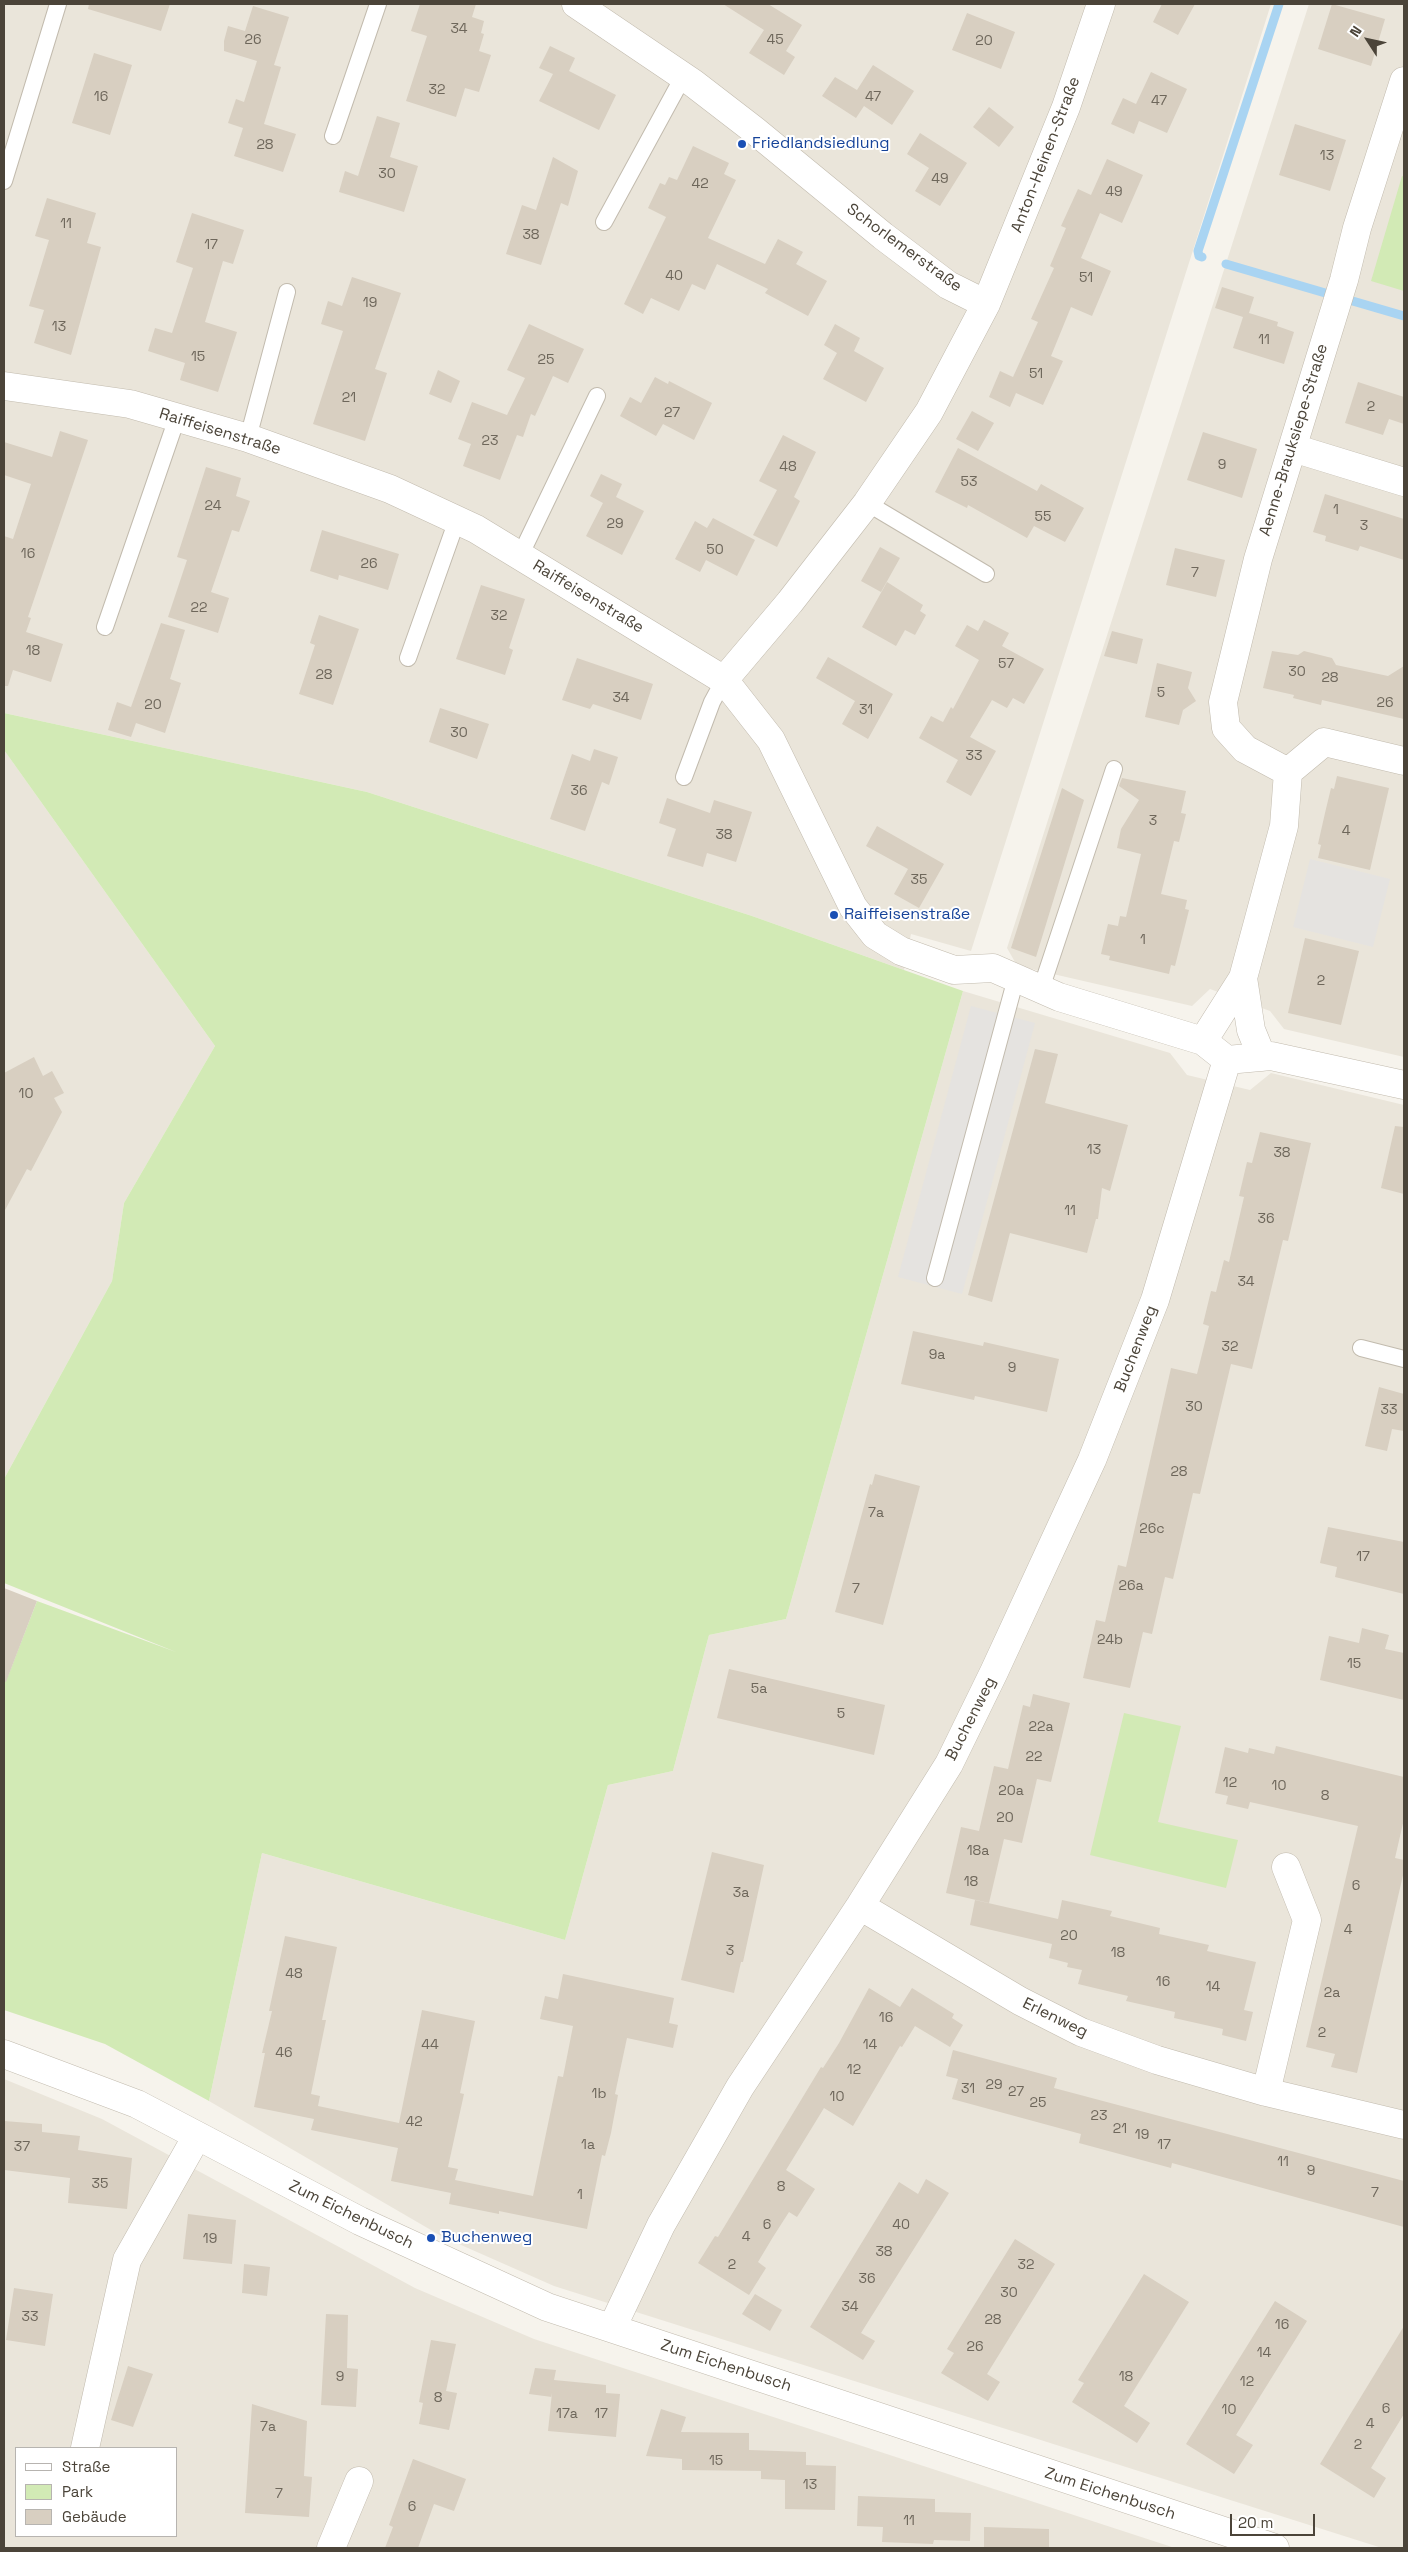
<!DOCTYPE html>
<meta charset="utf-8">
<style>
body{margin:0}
#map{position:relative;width:1408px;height:2552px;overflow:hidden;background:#f6f3ec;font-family:"Space Grotesk",sans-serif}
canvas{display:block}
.frame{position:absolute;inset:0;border:5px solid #4b4439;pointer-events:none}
.legend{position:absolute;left:15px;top:2447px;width:162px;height:90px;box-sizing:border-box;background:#fff;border:1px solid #b7b4b0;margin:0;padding:6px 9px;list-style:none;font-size:15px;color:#4b4439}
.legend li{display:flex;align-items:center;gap:10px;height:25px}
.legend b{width:25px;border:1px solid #b7b4b0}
.north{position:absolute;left:1343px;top:15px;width:50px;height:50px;-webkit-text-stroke:4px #fff;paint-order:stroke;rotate:305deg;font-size:14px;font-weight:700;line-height:20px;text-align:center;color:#4b4439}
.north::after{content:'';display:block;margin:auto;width:18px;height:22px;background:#4b4439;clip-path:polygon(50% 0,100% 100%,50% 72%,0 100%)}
.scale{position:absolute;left:1230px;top:2514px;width:85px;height:22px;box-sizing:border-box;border:2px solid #4b4439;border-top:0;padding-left:6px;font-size:15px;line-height:18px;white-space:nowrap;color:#4b4439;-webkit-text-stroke:4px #fff;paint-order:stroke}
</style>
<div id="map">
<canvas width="1408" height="2552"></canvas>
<div class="frame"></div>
<ul class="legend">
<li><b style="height:6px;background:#fff"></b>Straße</li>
<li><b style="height:14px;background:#d2eab5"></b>Park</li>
<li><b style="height:14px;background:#d8cfc1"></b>Gebäude</li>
</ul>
<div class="north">N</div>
<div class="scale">20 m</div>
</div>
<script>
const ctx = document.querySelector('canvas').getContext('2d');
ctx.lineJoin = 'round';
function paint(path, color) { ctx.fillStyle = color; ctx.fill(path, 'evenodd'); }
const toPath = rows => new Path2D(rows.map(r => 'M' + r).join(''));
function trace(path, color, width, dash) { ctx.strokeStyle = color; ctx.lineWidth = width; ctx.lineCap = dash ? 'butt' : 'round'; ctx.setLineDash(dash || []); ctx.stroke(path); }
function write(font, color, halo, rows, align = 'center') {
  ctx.font = font + ' "Space Grotesk",sans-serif'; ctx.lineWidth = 4; ctx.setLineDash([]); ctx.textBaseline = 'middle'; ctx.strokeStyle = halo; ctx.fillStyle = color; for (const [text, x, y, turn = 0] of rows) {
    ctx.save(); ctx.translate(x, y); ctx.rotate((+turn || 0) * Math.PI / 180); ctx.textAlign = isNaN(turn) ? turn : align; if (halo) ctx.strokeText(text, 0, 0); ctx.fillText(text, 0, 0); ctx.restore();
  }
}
const residential = toPath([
 [4,4,1271,4,971,951,911,934,904,970,752,916,367,792,4,713],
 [1309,4,1404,4,1404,1057,1284,1029,1270,1011,1210,989,1192,1006,1027,968,1015,962,1007,948],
 [4,750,215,1046,124,1203,112,1281,4,1479],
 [963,991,1170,1053,1187,1075,1250,1090,1271,1073,1404,1105,1404,2548,1382,2548,554,2286,443,2237,209,2101,262,1853,565,1940,608,1785,673,1771,709,1635,786,1619],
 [4,2079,102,2119,415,2288,534,2339,1175,2548,4,2548],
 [16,2448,176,2448,176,2536,16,2536]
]);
const green = toPath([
 [1402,176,1404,177,1404,291,1371,281],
 [4,713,367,792,752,916,963,991,786,1619,709,1635,673,1771,608,1785,565,1940,262,1853,209,2101,105,2044,4,2010,4,1675,8,1676,37,1601,176,1652,4,1583,4,1479,112,1281,124,1203,215,1046,4,750],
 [1124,1713,1181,1726,1158,1822,1238,1840,1226,1888,1090,1855]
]);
const parking = toPath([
 [1310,859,1390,879,1373,947,1293,927],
 [971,1006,1035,1023,962,1294,898,1277]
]);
const stream = toPath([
 [1202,257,1199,256,1198,251,1279,4],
 [1226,264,1404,316]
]);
const building = toPath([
 [89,4,170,4,161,31,88,9],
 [420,4,476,4,472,17,484,21,481,33,484,34,479,51,491,55,479,92,465,88,456,117,406,101,427,36,411,31],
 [723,4,768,4,802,25,786,51,795,57,784,75,749,53,764,30],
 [1162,4,1195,4,1178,35,1153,22],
 [1332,4,1385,19,1371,66,1318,49],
 [253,6,289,17,274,65,281,67,264,124,296,134,283,172,234,156,243,128,228,123,236,99,244,102,257,61,224,51,224,41,228,26,245,31],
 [967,13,1015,32,1001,69,952,50],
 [550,46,575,58,569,71,616,95,599,130,539,101,553,74,539,68],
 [94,53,132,65,110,135,72,123],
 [873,65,914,91,892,125,864,106,856,118,822,96,835,77,857,90],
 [1151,72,1187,89,1167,133,1139,121,1134,134,1111,124,1123,98,1136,104],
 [989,107,1014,127,999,147,973,127],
 [377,116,400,123,390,157,418,166,404,212,339,192,345,171,358,176],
 [1295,124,1346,140,1330,191,1279,175],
 [920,133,967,163,940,206,915,191,929,168,907,154],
 [693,146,729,163,724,174,736,180,708,238,765,264,778,239,803,252,796,264,827,281,808,316,765,293,768,289,717,264,705,290,692,284,679,311,651,298,643,314,624,304,666,217,648,208,660,183,665,185,669,177,677,180],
 [553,157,578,171,568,206,561,203,541,265,506,254,522,205,536,210],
 [1107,159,1143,175,1122,223,1100,213,1081,258,1111,271,1092,316,1071,307,1051,356,1063,361,1043,405,1016,393,1010,407,989,397,1000,371,1013,377,1038,322,1031,319,1054,268,1050,266,1066,228,1061,226,1078,189,1091,195],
 [47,198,96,213,87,243,101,247,71,355,34,343,44,310,29,306,49,240,35,236],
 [192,213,244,230,233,264,223,261,205,322,237,332,218,392,180,380,185,363,148,351,155,328,172,333,193,268,176,262],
 [352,277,401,293,375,369,387,373,365,441,313,424,343,331,321,324,328,301,342,306],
 [1222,287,1254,297,1249,313,1278,322,1277,326,1294,332,1284,364,1233,348,1243,317,1215,308],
 [529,324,584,349,568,383,553,376,535,416,531,414,523,437,517,435,500,480,463,466,471,444,458,439,472,402,507,415,525,378,507,370],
 [835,324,860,338,854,351,884,368,866,402,823,379,837,353,824,345],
 [438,370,460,381,451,403,429,394],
 [655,377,668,384,669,381,712,403,694,440,663,424,656,436,620,416,630,397,641,403],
 [1358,382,1404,397,1404,424,1389,419,1383,435,1345,423],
 [972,411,994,423,978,451,956,439],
 [60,431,88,440,28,617,31,618,26,632,63,644,51,682,13,670,8,686,4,686,4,536,13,539,31,484,4,475,4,442,52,457],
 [1203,432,1257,449,1242,498,1187,480],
 [783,435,816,452,794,497,800,501,777,547,753,535,777,490,759,481],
 [958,448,1037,491,1041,484,1084,508,1065,542,1034,526,1027,538,968,505,967,508,935,492],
 [206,467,241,478,236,496,250,501,239,532,232,530,211,592,229,598,218,633,168,617,187,560,177,557],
 [601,474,622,484,616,497,644,511,622,555,586,536,603,503,590,496],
 [1325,494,1404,519,1404,560,1360,546,1358,551,1325,541,1326,536,1313,532],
 [713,518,755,540,737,576,706,560,700,572,675,559,695,521,707,528],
 [322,530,399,554,388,590,339,575,338,580,310,571],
 [880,547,900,558,881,592,861,581],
 [1175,548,1225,560,1216,597,1166,585],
 [887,582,923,605,920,611,926,615,915,635,905,630,896,646,862,627],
 [481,585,525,599,509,648,513,650,505,675,456,659],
 [319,615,359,629,333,705,299,694,315,645,310,643],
 [984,620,1009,633,1002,646,1044,669,1024,704,1013,698,1007,708,992,700,970,737,996,751,971,796,946,782,958,760,919,738,931,716,943,722,951,707,953,709,979,660,955,646,967,625,978,631],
 [161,623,185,630,170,679,181,683,165,733,136,723,131,737,108,730,117,702,131,707],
 [1112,631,1143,639,1137,664,1104,656],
 [1272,651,1298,655,1304,651,1332,658,1336,665,1388,676,1404,666,1404,719,1322,700,1321,705,1293,698,1294,695,1263,688],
 [828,657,893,694,868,739,842,724,855,701,816,678],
 [577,658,653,684,641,720,593,704,590,709,562,700],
 [1157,663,1192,672,1188,688,1196,701,1183,710,1179,725,1145,717],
 [440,708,489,724,477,759,429,742],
 [594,749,618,757,609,785,602,782,585,831,550,819,572,754,590,761],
 [1337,776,1389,788,1370,870,1318,858,1321,845,1318,844,1325,813,1331,788,1334,789],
 [1122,778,1186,791,1181,813,1186,814,1179,842,1174,841,1161,894,1187,900,1185,909,1189,910,1175,966,1171,965,1169,974,1109,960,1110,956,1101,954,1108,924,1118,926,1120,916,1126,917,1141,854,1117,848,1121,829,1139,800,1119,786],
 [1062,788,1084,800,1036,957,1011,948],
 [667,798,710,813,714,800,752,812,736,862,707,853,703,867,667,856,676,829,659,823],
 [877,826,944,864,919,908,894,894,908,869,866,846],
 [1305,938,1359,951,1341,1025,1288,1013],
 [1035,1049,1058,1054,1045,1103,1128,1125,1110,1191,1102,1188,1098,1219,1096,1219,1087,1253,1010,1233,992,1302,968,1295],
 [34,1057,43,1076,52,1071,64,1093,54,1098,62,1112,31,1171,27,1169,4,1212,4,1073],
 [1395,1126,1404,1127,1404,1194,1381,1188],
 [1260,1132,1311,1143,1288,1241,1283,1240,1252,1369,1231,1364,1200,1494,1193,1493,1173,1579,1165,1577,1152,1634,1143,1632,1130,1688,1083,1678,1096,1620,1105,1622,1118,1565,1126,1567,1171,1368,1197,1374,1209,1326,1203,1324,1211,1291,1216,1292,1224,1260,1229,1262,1244,1197,1239,1196,1247,1162,1252,1163],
 [913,1331,983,1346,984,1342,1059,1359,1047,1412,975,1396,974,1400,901,1384],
 [1379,1387,1404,1394,1404,1431,1392,1429,1387,1451,1365,1446],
 [875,1474,920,1486,883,1625,835,1612,870,1484,872,1485],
 [1328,1527,1404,1542,1404,1594,1335,1577,1337,1567,1320,1563],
 [4,1588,37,1601,6,1682,4,1681],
 [1362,1628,1389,1635,1385,1649,1404,1653,1404,1700,1320,1680,1329,1636,1359,1643],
 [729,1669,885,1705,874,1755,717,1718],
 [1033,1694,1070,1703,1051,1782,1037,1779,1022,1843,1004,1839,989,1903,946,1893,961,1827,979,1831,994,1766,1008,1769,1023,1705,1030,1707],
 [1276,1746,1404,1777,1404,1819,1395,1858,1404,1860,1404,1871,1357,2073,1331,2067,1335,2054,1306,2047,1358,1826,1250,1802,1248,1809,1226,1804,1228,1796,1215,1793,1225,1747,1248,1753,1249,1748,1274,1754],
 [712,1852,764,1865,743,1962,741,1962,734,1993,681,1980],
 [975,1900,1058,1919,1062,1900,1112,1911,1110,1916,1160,1928,1159,1934,1209,1945,1207,1951,1256,1962,1244,2010,1253,2012,1246,2041,1222,2035,1223,2029,1174,2018,1175,2012,1126,2001,1128,1996,1078,1984,1082,1970,1067,1967,1068,1963,1049,1958,1052,1944,970,1925],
 [285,1936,337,1947,322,2020,326,2020,311,2094,320,2096,318,2106,399,2123,422,2010,475,2021,460,2093,464,2094,448,2167,458,2169,455,2180,533,2196,558,2076,563,2077,573,2026,540,2019,545,1996,558,1999,563,1974,674,1998,669,2023,678,2025,673,2048,627,2038,615,2094,618,2095,611,2133,605,2156,602,2155,587,2229,499,2211,499,2214,449,2204,451,2193,391,2181,398,2148,311,2130,314,2119,254,2107,265,2053,262,2053,272,2011,269,2011],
 [869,1988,900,2007,912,1988,954,2014,952,2018,963,2025,950,2047,915,2026,902,2047,900,2046,853,2126,824,2108,786,2170,815,2189,797,2217,789,2212,773,2237,758,2262,766,2268,749,2295,698,2263,715,2236,718,2237,821,2067,823,2068,839,2043],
 [953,2050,1057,2078,1054,2088,1404,2181,1404,2227,1172,2163,1171,2168,1079,2143,1081,2134,952,2099,958,2079,946,2076],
 [4,2121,42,2124,42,2132,80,2136,78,2150,132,2158,127,2209,68,2203,70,2178,4,2170],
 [926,2179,949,2193,861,2333,875,2341,863,2360,810,2327,899,2182,918,2194],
 [188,2214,236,2220,232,2264,183,2259],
 [1015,2239,1055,2264,987,2374,1000,2382,988,2401,941,2373,954,2353,947,2349],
 [244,2264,270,2267,267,2296,242,2293],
 [1144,2274,1189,2302,1124,2406,1150,2423,1137,2443,1072,2402,1084,2383,1078,2380],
 [14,2288,53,2294,45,2346,6,2340],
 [755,2294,782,2310,770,2331,742,2314],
 [1275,2301,1307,2321,1236,2435,1253,2445,1234,2474,1186,2444],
 [326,2314,348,2315,347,2368,358,2369,356,2407,321,2405],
 [1404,2326,1404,2414,1371,2468,1386,2478,1374,2498,1320,2464],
 [431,2340,456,2344,446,2391,457,2393,449,2430,419,2424,423,2403,419,2402],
 [128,2366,153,2374,133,2427,111,2420],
 [535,2368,556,2370,554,2380,606,2385,606,2393,620,2394,616,2437,548,2431,552,2393,552,2397,529,2394],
 [252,2404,307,2421,304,2476,312,2477,309,2517,245,2513],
 [661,2409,686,2417,681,2432,749,2433,749,2450,806,2452,806,2465,836,2466,835,2510,785,2509,785,2480,761,2479,761,2471,682,2470,682,2459,646,2456],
 [413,2459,466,2479,454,2511,434,2504,418,2548,385,2548,393,2527,389,2525],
 [858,2496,935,2499,935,2512,971,2513,970,2541,934,2540,933,2544,882,2542,883,2527,857,2526],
 [984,2527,1049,2529,1049,2548,984,2548]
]);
const lane = toPath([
 [333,136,378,4],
 [4,181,58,4],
 [604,222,683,77],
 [248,438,287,292],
 [867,503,986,574],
 [520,556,597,396],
 [105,627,177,418],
 [408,658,457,520],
 [684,777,712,702,724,680],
 [1041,989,1114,769],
 [935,1278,1016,978],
 [1361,1348,1404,1359]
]);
const street = toPath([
 [576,4,693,83,754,130,883,236,948,285,986,304],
 [4,386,130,404,248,438,390,489,476,529,724,680,771,740,853,907,875,935,901,951,954,970,993,968,1059,997,1203,1041,1227,1060,1271,1056,1404,1085],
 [1293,448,1404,482],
 [724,680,790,602,867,503,929,412,986,304,1066,107,1101,4],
 [1288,772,1245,749,1226,728,1223,702,1258,559,1344,280,1357,228,1404,81],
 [1243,978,1251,1030,1262,1057],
 [1203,1041,1243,978,1284,826,1288,772,1324,742,1404,761],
 [860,1906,1020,2001,1081,2032,1157,2060,1266,2092,1404,2125],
 [4,2054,137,2104,360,2221,547,2307,1275,2548],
 [1266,2092,1307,1920,1286,1867],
 [612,2328,661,2225,740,2087,860,1906,949,1764,994,1672,1092,1460,1155,1300,1227,1060],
 [85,2448,127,2260,197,2136],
 [331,2548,359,2481]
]);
const markers = [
 [742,144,5,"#1a4fb4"],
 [834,915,5,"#1a4fb4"],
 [431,2238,5,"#1a4fb4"]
];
const numberNames = [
 ["34",459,29],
 ["26",253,40],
 ["45",775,40],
 ["20",984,41],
 ["32",437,90],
 ["16",101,97],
 ["47",873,97],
 ["47",1159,101],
 ["28",265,145],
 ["13",1327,156],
 ["30",387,174],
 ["49",940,179],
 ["42",700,184],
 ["49",1114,192],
 ["11",66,224],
 ["38",531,235],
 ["17",211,245],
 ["40",674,276],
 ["51",1086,278],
 ["19",370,303],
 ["13",59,327],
 ["11",1264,340],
 ["15",198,357],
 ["25",546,360],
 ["51",1036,374],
 ["21",349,398],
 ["2",1371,407],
 ["27",672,413],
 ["23",490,441],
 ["9",1222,465],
 ["48",788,467],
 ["53",969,482],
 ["24",213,506],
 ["1",1336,510],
 ["55",1043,517],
 ["29",615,524],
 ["3",1364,526],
 ["50",715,550],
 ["16",28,554],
 ["26",369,564],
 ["7",1195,573],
 ["22",199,608],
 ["32",499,616],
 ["18",33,651],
 ["57",1006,664],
 ["30",1297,672],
 ["28",324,675],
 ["28",1330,678],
 ["5",1161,693],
 ["34",621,698],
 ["26",1385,703],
 ["20",153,705],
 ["31",866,710],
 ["30",459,733],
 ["33",974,756],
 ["36",579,791],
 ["3",1153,821],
 ["4",1346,831],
 ["38",724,835],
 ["35",919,880],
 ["1",1143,940],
 ["2",1321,981],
 ["10",26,1094],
 ["13",1094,1150],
 ["38",1282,1153],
 ["11",1070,1211],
 ["36",1266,1219],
 ["34",1246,1282],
 ["32",1230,1347],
 ["9a",937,1355],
 ["9",1012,1368],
 ["30",1194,1407],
 ["33",1389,1410],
 ["28",1179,1472],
 ["7a",876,1513],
 ["26c",1152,1529],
 ["17",1363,1557],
 ["26a",1131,1586],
 ["7",856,1589],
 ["24b",1110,1640],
 ["15",1354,1664],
 ["5a",759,1689],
 ["5",841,1714],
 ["22a",1041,1727],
 ["22",1034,1757],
 ["12",1230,1783],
 ["10",1279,1786],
 ["20a",1011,1791],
 ["8",1325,1796],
 ["20",1005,1818],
 ["18a",978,1851],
 ["18",971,1882],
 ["6",1356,1886],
 ["3a",741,1893],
 ["4",1348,1930],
 ["20",1069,1936],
 ["3",730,1951],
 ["18",1118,1953],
 ["48",294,1974],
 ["16",1163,1982],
 ["14",1213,1987],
 ["2a",1332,1993],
 ["16",886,2018],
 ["2",1322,2033],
 ["44",430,2045],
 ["14",870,2045],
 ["46",284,2053],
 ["12",854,2070],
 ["29",994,2085],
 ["31",968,2089],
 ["27",1016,2092],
 ["1b",599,2094],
 ["10",837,2097],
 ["25",1038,2103],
 ["23",1099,2116],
 ["42",414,2122],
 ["21",1120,2129],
 ["19",1142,2135],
 ["1a",588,2145],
 ["17",1164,2145],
 ["37",22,2147],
 ["11",1283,2162],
 ["9",1311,2171],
 ["35",100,2184],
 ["8",781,2187],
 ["7",1375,2193],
 ["1",580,2195],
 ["6",767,2225],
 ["40",901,2225],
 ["4",746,2237],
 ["19",210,2239],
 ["38",884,2252],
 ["2",732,2265],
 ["32",1026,2265],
 ["36",867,2279],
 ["30",1009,2293],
 ["34",850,2307],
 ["33",30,2317],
 ["28",993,2320],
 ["16",1282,2325],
 ["26",975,2347],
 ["14",1264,2353],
 ["9",340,2377],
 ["18",1126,2377],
 ["12",1247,2382],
 ["8",438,2398],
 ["6",1386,2409],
 ["10",1229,2410],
 ["17a",567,2414],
 ["17",601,2414],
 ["4",1370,2424],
 ["7a",268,2427],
 ["2",1358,2445],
 ["15",716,2461],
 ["13",810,2485],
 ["7",279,2494],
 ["6",412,2507],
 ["11",909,2521]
];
const transitNames = [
 ["Friedlandsiedlung",752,144],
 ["Raiffeisenstraße",844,915],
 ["Buchenweg",441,2238]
];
const streetNames = [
 ["Anton-Heinen-Straße",1046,155,-69],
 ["Schorlemerstraße",904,248,36],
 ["Raiffeisenstraße",220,432,17],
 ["Aenne-Brauksiepe-Straße",1294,440,-73],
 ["Raiffeisenstraße",588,597,31],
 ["Buchenweg",1136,1349,-69],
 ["Buchenweg",971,1719,-63],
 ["Erlenweg",1055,2018,26],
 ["Zum Eichenbusch",351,2215,26],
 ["Zum Eichenbusch",726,2366,18],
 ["Zum Eichenbusch",1110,2494,18]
];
paint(residential, '#eae5da');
paint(green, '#d2eab5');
paint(parking, '#e5e3e0');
trace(stream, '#a9d4f2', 9);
paint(building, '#d8cfc1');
trace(lane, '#c2bbae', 18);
trace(street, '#c2bbae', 29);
trace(lane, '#fff', 16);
trace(street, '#fff', 28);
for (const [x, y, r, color] of markers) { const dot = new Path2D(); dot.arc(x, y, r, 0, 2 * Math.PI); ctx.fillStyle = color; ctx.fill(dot); trace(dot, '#fff', 2); }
write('14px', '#6e675b', null, numberNames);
write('16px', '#164399', '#fff', transitNames, 'left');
write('16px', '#4b4439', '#fff', streetNames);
</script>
